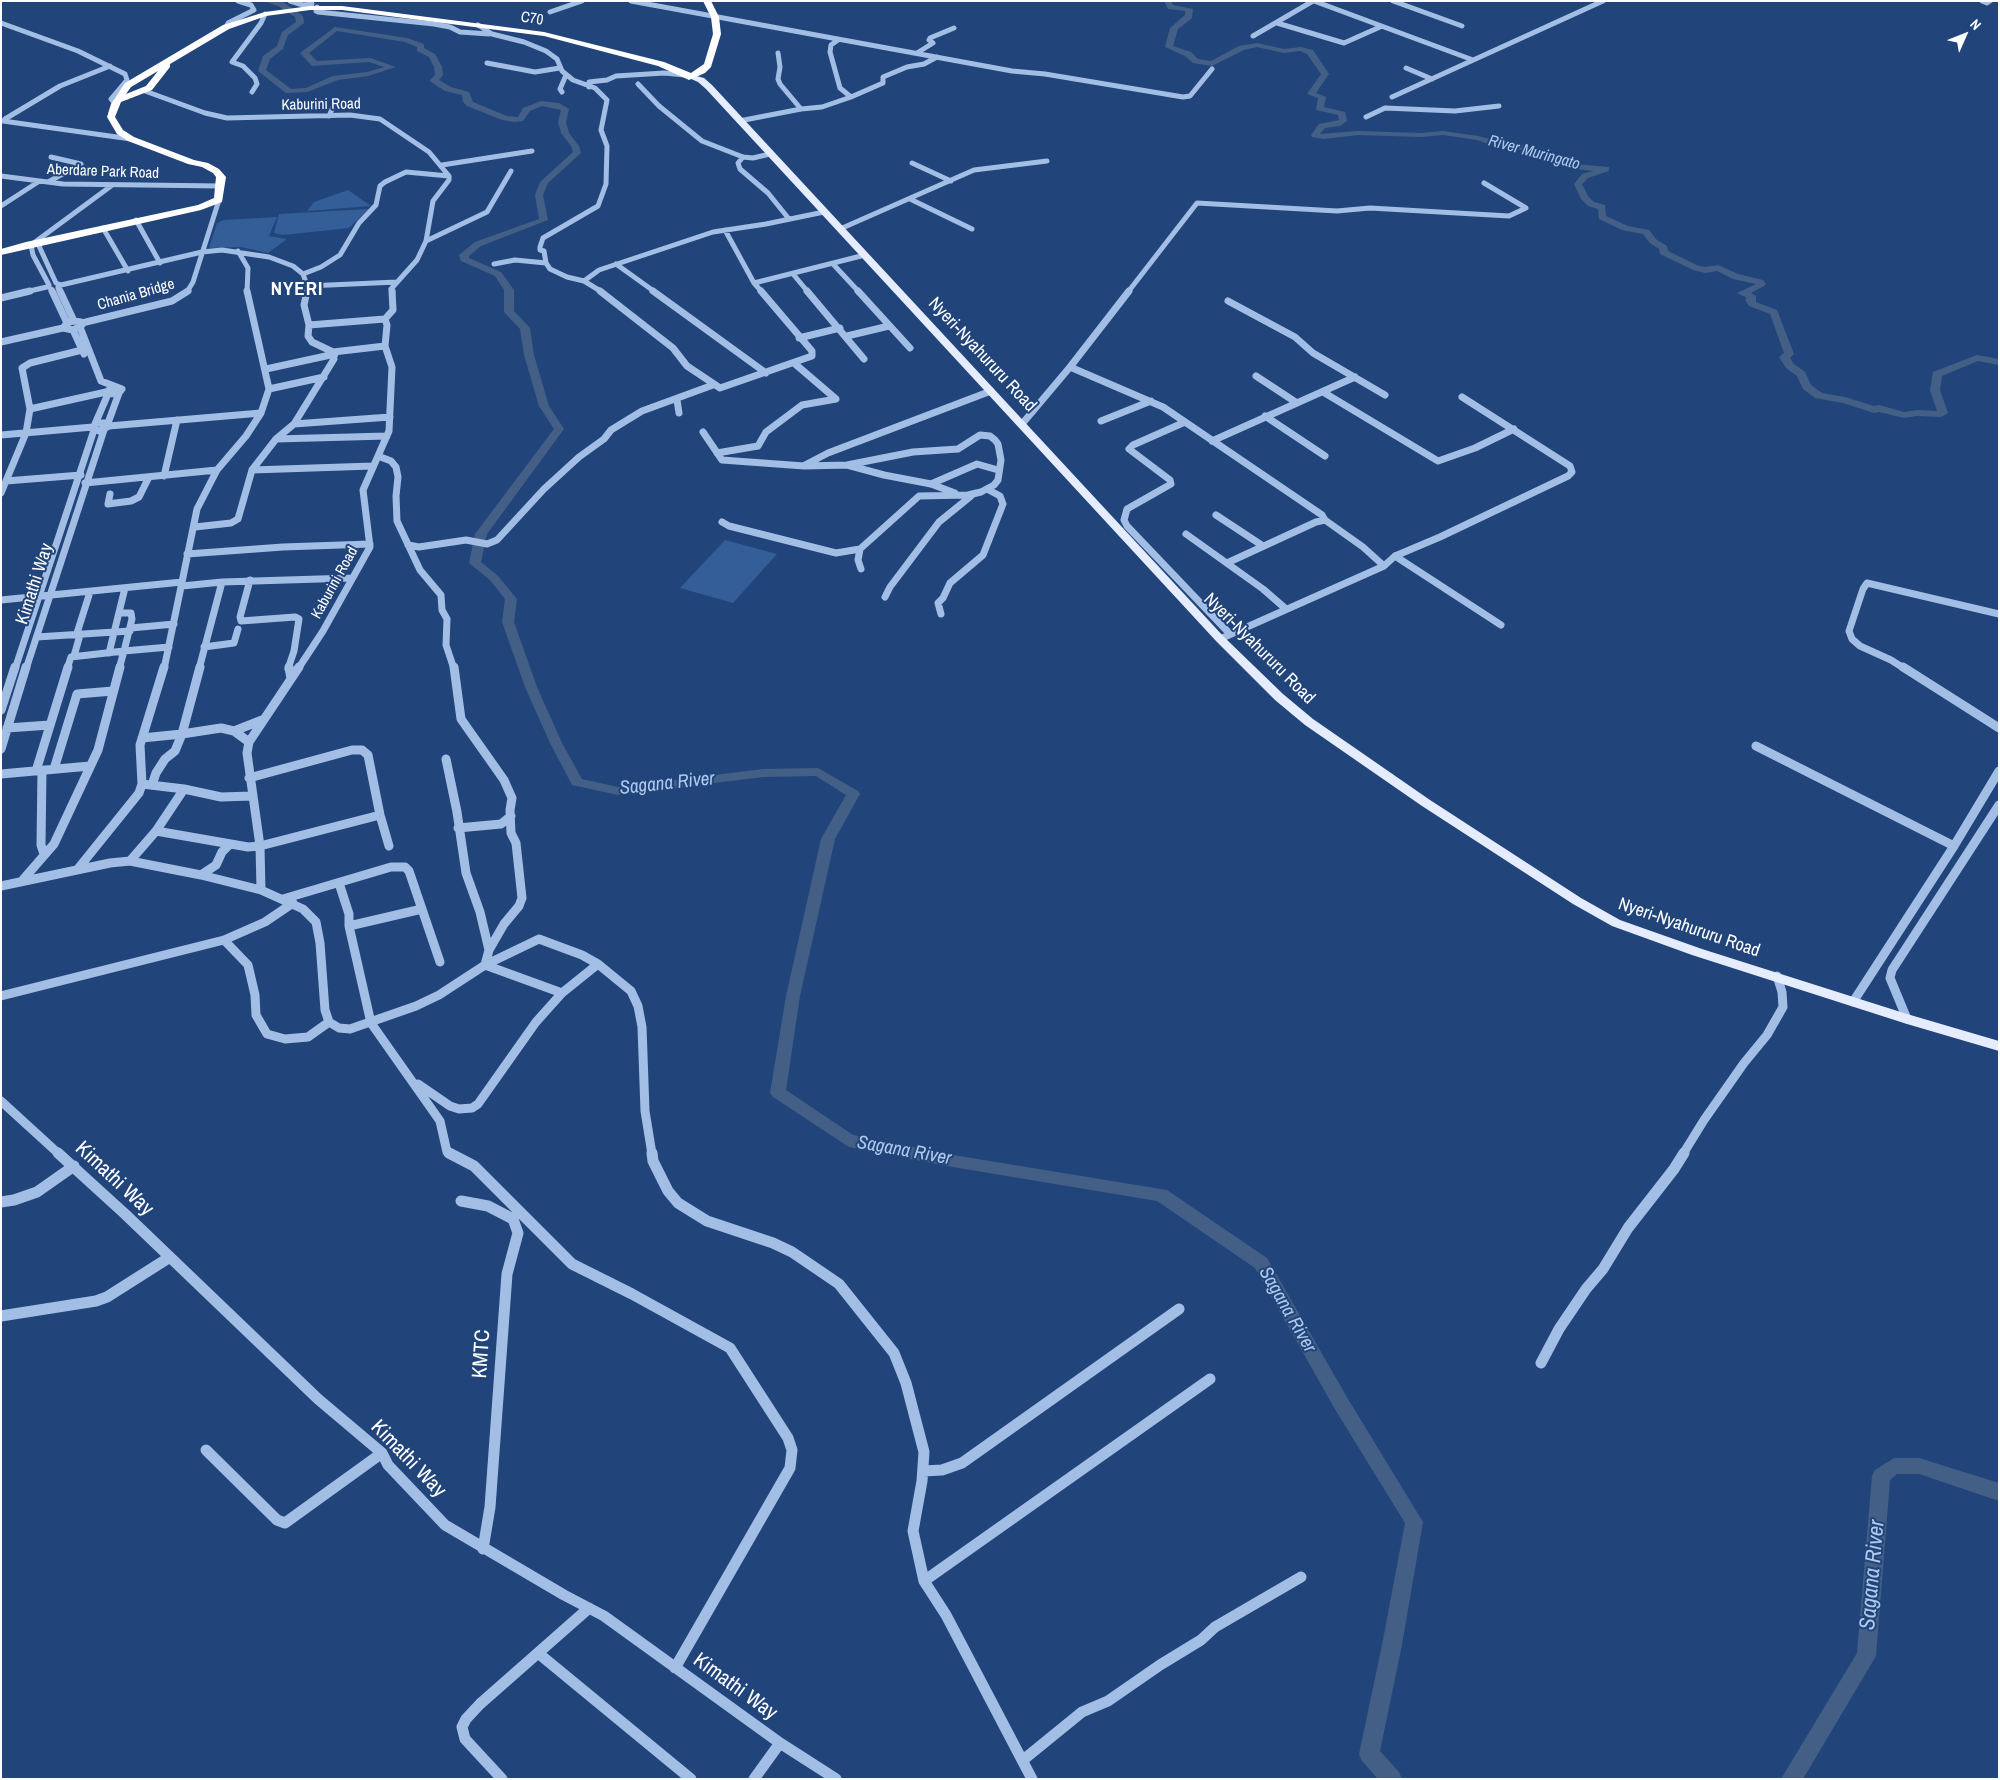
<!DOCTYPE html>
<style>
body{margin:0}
#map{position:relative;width:2000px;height:1780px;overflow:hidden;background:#21457a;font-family:"Archivo Narrow",sans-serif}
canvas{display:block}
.frame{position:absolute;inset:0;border:2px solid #fff;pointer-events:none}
.north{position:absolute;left:1940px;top:10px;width:50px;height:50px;-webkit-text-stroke:4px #21457a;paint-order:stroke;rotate:46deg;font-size:14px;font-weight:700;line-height:20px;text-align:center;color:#fff}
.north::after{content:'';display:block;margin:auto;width:18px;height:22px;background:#fff;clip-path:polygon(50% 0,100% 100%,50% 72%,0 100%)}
</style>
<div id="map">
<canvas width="2000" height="1780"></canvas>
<div class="frame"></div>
<div class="north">N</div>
</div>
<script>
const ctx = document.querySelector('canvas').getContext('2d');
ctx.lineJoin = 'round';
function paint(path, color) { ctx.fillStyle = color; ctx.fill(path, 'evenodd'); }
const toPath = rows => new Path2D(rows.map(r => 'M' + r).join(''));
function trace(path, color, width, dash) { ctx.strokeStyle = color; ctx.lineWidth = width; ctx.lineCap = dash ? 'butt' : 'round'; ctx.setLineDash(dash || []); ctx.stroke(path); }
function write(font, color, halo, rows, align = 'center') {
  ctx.font = font + ' "Archivo Narrow",sans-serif'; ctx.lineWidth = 4; ctx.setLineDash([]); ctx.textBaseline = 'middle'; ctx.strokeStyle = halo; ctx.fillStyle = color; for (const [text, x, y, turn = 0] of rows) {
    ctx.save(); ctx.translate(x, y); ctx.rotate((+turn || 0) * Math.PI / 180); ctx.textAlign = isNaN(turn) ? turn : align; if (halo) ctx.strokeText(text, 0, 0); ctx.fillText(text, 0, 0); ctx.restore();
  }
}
const green = toPath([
 [348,190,371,206,307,211,314,202],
 [369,209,349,228,283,235,274,233,279,214],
 [277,217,269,236,287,239,268,253,241,247,209,248,217,223,224,220],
 [725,540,777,554,733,603,680,588]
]);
const river = toPath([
 [263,1,283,2,303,16,304,23,288,35,283,49,270,59,266,70,291,89,306,88,333,76,367,72,384,67,369,62,312,66,300,53,335,27,407,38,424,44,424,48,435,54,442,67,443,75,439,80,451,87,469,92,473,102,507,116,518,117,523,108,541,101,559,103,569,109,566,122,569,133,579,146,581,153,548,183,543,195,548,220,481,246,469,256,469,258,501,272,514,290,514,311,530,328,534,355,549,406,564,429,487,534,481,562,498,576,517,599,514,622,537,687,562,743,582,779,618,787,763,769,818,768,858,791,860,794,835,839,800,996,786,1090,853,1135,947,1154,1167,1190,1267,1258,1348,1399,1423,1522,1402,1645,1380,1751,1399,1772,1402,1779,1378,1779,1362,1761,1359,1754,1382,1645,1405,1523,1336,1411,1255,1268,1157,1201,947,1166,849,1147,773,1097,770,1093,786,996,821,839,846,795,816,776,763,777,618,795,572,785,550,743,525,687,502,622,505,599,490,580,469,563,475,534,554,429,539,406,524,355,520,329,504,312,504,290,495,276,461,261,459,255,475,242,539,219,535,195,540,182,573,152,571,146,561,133,558,122,561,110,542,106,530,111,523,121,514,122,502,120,467,106,463,102,462,95,445,91,431,82,430,80,435,75,434,67,429,57,417,51,417,47,405,42,337,31,309,53,317,61,370,58,396,67,368,76,338,80,307,92,286,93,258,71,263,56,277,46,282,32,296,22,295,17,278,6,263,1],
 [1164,1,1171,1,1173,5,1193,9,1192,18,1178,29,1173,46,1191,52,1198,59,1211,61,1239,46,1257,43,1284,49,1301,47,1313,50,1329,74,1316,93,1326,97,1324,107,1345,112,1347,121,1340,126,1325,128,1320,134,1358,131,1421,133,1443,131,1478,136,1498,141,1515,142,1570,159,1575,164,1609,167,1609,171,1588,178,1582,184,1588,196,1594,202,1605,205,1606,216,1628,226,1649,230,1657,240,1667,246,1668,251,1699,266,1705,267,1718,265,1738,274,1763,280,1766,284,1764,286,1751,293,1756,296,1756,302,1777,310,1794,354,1790,358,1794,364,1805,372,1811,385,1822,393,1845,397,1874,406,1879,405,1904,412,1917,410,1937,411,1930,390,1933,372,1977,355,1999,359,1999,365,1978,361,1942,376,1940,390,1948,413,1941,417,1917,416,1904,418,1879,412,1874,413,1843,403,1815,398,1803,389,1797,376,1786,368,1779,357,1784,353,1770,314,1749,306,1745,300,1747,298,1737,293,1756,284,1733,279,1717,271,1705,273,1693,270,1660,254,1659,249,1650,243,1643,234,1622,230,1599,219,1598,209,1588,206,1581,199,1574,184,1582,174,1593,171,1569,168,1564,163,1511,147,1497,147,1477,140,1443,135,1421,137,1358,135,1324,139,1312,137,1311,135,1319,124,1339,120,1338,115,1316,110,1318,98,1307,94,1321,74,1307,54,1300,51,1284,53,1257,47,1244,50,1212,66,1193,63,1185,56,1165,47,1170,28,1185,15,1185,11,1168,9,1164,1],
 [1894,1458,1919,1458,1999,1483,1999,1501,1919,1474,1897,1474,1890,1480,1876,1656,1803,1779,1781,1779,1857,1653,1872,1476,1875,1470,1894,1458]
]);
const minorFar3 = toPath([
 [290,1,303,5,312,4],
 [631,1,1012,71,1045,74,1183,97,1190,96,1212,69],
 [1314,1,1473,60],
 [1393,1,1462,26],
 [1982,1,1987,3,1990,1],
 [317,7,316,11,318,12,434,24,450,27,460,32,489,34],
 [550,12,582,1],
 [1,23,78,51,125,74,127,80,111,99,115,104],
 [1277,23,1344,43,1380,27],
 [478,25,492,34,524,42,546,51,557,59,562,71,573,80,595,88,607,100,601,130,607,146,606,184,598,206,543,238,540,247,540,250,544,251,546,263,550,269,567,277,584,281],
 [226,27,228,23,254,10,251,5,238,1],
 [1253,36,1313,1],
 [778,53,780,67,778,79,780,84,801,109],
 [917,53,933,43,929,40,930,38,954,28],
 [487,63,535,72,560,68],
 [1406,68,1432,79],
 [638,84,659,106,702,141,743,157,753,158,770,154],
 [589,87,589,82,607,80,616,76,664,73,685,75],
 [145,91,205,113,227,118,350,115,380,119,429,152,449,176,449,180,433,201,426,241,417,260,391,289,393,292],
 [252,92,257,84,255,78,243,66,232,62,261,23,265,14],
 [562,92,560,89,566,75],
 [851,97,883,83,883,77,907,67,924,64,937,57],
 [1392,97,1603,1],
 [329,116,333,107,341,103],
 [1366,117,1385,108,1455,111,1499,106],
 [5,119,60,86,110,66],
 [3,121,131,139],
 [739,121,801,109,822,107,851,97,840,88,830,52,831,45,838,40],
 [743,157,738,163,740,169,768,193,789,219],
 [912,163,951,181],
 [442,165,532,151],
 [1,176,63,184,221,186],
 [48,182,81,164,51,157],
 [910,199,972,229],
 [1,206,38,182],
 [136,220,160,263],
 [103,228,128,271],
 [840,229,974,170,1047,161],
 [725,230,754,283],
 [43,238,39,246,56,283,61,285,58,287],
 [426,241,487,212,511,171],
 [238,251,248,268,247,292],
 [494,264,515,260,546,263],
 [616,264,655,292],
 [833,264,859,292],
 [303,274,321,267,340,255,359,223,376,205,380,186,385,182,406,172,449,176],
 [793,274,808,292],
 [49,285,33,255,31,245,111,186],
 [61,285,202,252,222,250,269,257,293,266,303,274,308,288,307,292],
 [307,286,397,282],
 [58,288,60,292],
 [51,289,53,292],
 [25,292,47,287],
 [187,292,193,282,219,200],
 [602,292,584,281,599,270,713,232,766,224,824,212],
 [762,292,754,283,865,255],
 [1128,292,1197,203,1337,211,1370,208,1509,216,1526,208,1484,183]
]);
const minorFar2 = toPath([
 [52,291,67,323],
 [60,291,74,321],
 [600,291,673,348,687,366,720,388,812,356,812,351,761,291],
 [653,291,766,373],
 [807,291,864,359],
 [858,291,910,348],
 [1,298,30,291],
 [1228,301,1295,337,1313,353,1385,395],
 [74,321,81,322,82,325,73,330,63,328,67,323,74,321],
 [82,323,172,301,188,291],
 [309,325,385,319],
 [80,327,101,381,122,389,119,393,108,394,106,392,114,387],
 [73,330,84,354],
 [847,336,889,326],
 [799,338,840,328],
 [1,342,63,328],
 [333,352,385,346],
 [1070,367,1163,407,1322,515,1325,520],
 [266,369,335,354],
 [1256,376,1297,403],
 [269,389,324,377],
 [1323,392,1438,461,1475,448,1514,429],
 [677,400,679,413],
 [30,409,106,392],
 [1265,416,1325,456],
 [1101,421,1151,401],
 [1185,422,1133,445,1129,449,1170,480,1171,484,1127,509,1124,520,1127,526,1230,634],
 [97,423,108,423,109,426,99,431,92,428,97,423],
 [108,423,119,393],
 [95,424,108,394],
 [294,424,390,417],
 [1022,424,1070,367,1129,291],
 [109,426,261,413],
 [703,432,722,460,804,466,847,465,913,452,958,449,980,435,990,436,995,440,998,444,1001,460,998,480,994,485,981,492,968,495,919,496,860,549,858,560,861,569],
 [1,435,93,427],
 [276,439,387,436],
 [1212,441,1355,377],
 [717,453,758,446,766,432,802,405,836,399,794,363],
 [378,456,391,461,396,467,398,477,396,496,397,521,420,570,441,595,442,610,447,619,446,645,454,669],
 [805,465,828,453,991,391],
 [847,465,884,475,931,484,955,493],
 [252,470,373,466],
 [164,476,177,420],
 [6,481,81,475],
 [85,483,217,470],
 [931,484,977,464,998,470],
 [1,493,26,433,30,409,22,368,30,363,82,350],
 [110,494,108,504,131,501,139,497,149,477],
 [1216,515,1263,546],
 [722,522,729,526,836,553,860,549],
 [195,527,231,523,238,519,252,470,276,439,294,424,334,359,333,352,312,342,308,336,309,325,304,305,307,291],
 [1186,534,1263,589,1286,609],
 [408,545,419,547,466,540,487,544,497,540,544,489,579,457,604,439,611,430,642,411,713,385],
 [187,554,283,547,370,544],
 [1395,556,1501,625],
 [1227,563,1316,522,1325,520,1363,547,1384,566],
 [250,580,240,617,241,621,295,617,299,619,294,651,288,669],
 [182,586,222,582,352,578],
 [885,597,890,587,939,522,971,496],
 [1,600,182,582,197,509,217,470,246,436,261,413,269,389,247,291],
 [941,614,938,603,943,598,950,583,983,555,1003,504,1000,496,987,489],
 [131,628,174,624],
 [77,633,90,592],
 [37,637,130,631],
 [1220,639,1384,566,1395,556,1440,537,1568,476,1572,472,1570,466,1462,397],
 [204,647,234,643,238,629],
 [109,653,125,588],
 [74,656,80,635],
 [15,669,94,430],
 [26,669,104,430],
 [67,669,71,657,124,651,132,619,131,613,120,613],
 [119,669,124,651,169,647],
 [164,669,182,582],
 [199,669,222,582],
 [298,669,323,631,370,547,363,490,389,431,392,367,385,346,387,325,385,319,393,310,392,291],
 [1905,669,1891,660,1860,646,1852,639,1849,631,1863,589,1867,583,1999,614]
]);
const minorFar1 = toPath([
 [289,667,291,679],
 [454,667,461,719,504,780,512,798,510,810,511,833,516,843,522,898,519,906,504,924,489,950],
 [1903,667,1999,728],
 [1,710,15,667],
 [7,728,50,725],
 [234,731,262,720],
 [142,738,182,734,200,667],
 [1756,746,1954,846,1853,1002],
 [1,749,26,667],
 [446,759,457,812,466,873,480,912,489,950,485,965,562,993],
 [54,769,77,694,113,691],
 [42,770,41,845,44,854],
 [36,771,68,667],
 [1,774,90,766],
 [249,778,352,750,362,750,368,755,380,815,389,846],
 [152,785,156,773,165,759,175,751,182,734,221,728,234,731,249,742],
 [184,789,221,797,252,796],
 [458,828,501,824,511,816],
 [156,831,248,847,260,846,380,815],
 [1954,846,1999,771],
 [130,861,156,831,184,789,142,784],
 [77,870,139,793,142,784,140,745,164,667],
 [201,875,216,865,222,852,229,845],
 [21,882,54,844,98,750,120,667],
 [339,883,349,914,349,926,371,1023,440,1121,447,1152,451,1154],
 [1,886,110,863,130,861,201,875,261,890,303,909,316,922,320,943,325,1010,329,1022,339,1028,350,1029,416,1006,439,995,485,965,539,939,582,955,598,964,631,991,638,1006,642,1027,645,1111,652,1154],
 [261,890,260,846,247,753,249,742,299,667],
 [283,899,391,867,405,867,409,871,440,962],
 [349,926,422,909],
 [224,940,248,965,255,995,256,1015,267,1034,285,1039,308,1037,329,1022],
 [1,996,224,940,265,922,293,903],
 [1907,1019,1890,978,1892,970,1999,805],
 [418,1084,450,1106,459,1109,472,1108,478,1104,536,1022,562,993,598,964],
 [1,1101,59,1154],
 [1683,1154,1704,1120,1744,1063,1767,1035,1783,1007,1782,992,1777,976]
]);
const minor = toPath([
 [58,1153,125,1214,318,1399,382,1453,388,1465,445,1525,564,1595,604,1616,780,1743,836,1779],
 [449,1153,474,1166,572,1264,632,1294,730,1348,788,1438,792,1450,790,1468,675,1668],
 [652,1153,653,1161,668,1191,678,1203,707,1221,773,1243,792,1252,839,1284,894,1353,906,1383,924,1452,922,1481,913,1531,924,1581,946,1615,1032,1779],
 [461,1201,488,1206,513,1219,518,1233,507,1274,490,1507,483,1549],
 [1,1202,14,1200,37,1192,74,1166],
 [1,1316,96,1301,107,1297,170,1257],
 [1541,1363,1559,1329,1586,1289,1603,1269,1628,1228,1674,1169,1684,1153],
 [206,1450,277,1520,285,1523,382,1453],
 [923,1471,942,1470,962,1463,1179,1309],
 [924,1581,1210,1379],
 [538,1653,691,1779],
 [1023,1760,1082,1712,1108,1701,1160,1665,1201,1640,1215,1627,1301,1577],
 [502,1779,465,1739,462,1727,466,1719,480,1704,589,1608],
 [754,1779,780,1743]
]);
const major = toPath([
 [689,74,704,78,712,85,1224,637,1283,694,1313,719,1430,800,1581,898,1620,920,1702,949,1907,1014,1999,1041,1999,1051,1907,1024,1692,955,1612,926,1573,904,1422,806,1305,725,1275,700,1216,641,706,89,698,82,689,78,689,74]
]);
const highway = toPath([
 [703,1,711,1,719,17,721,34,711,67,705,73,689,80,658,66,544,36,342,10,310,10,266,16,229,29,170,64,170,67,152,90,121,102,115,117,123,130,134,137,194,160,208,163,219,169,226,177,222,202,201,210,1,255,1,249,26,242,198,205,214,198,216,177,213,173,202,167,188,164,128,141,117,134,107,117,111,104,125,83,223,25,265,12,310,6,342,6,544,32,664,62,691,73,704,64,713,34,711,17,703,1],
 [158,71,146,86,126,94,131,87,158,71]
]);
const farStreetnames = [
 ["C70",532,19,9],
 ["Kaburini Road",321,105,-1],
 ["Aberdare Park Road",103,172,2],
 ["Chania Bridge",136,295,-16],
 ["Kaburini Road",335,583,-61]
];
const farWaternames = [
 ["River Muringato",1534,153,15]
];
const streetNames = [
 ["Nyeri-Nyahururu Road",982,355,47],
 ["Kimathi Way",35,584,-72],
 ["Nyeri-Nyahururu Road",1259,649,45],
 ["Nyeri-Nyahururu Road",1689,928,19]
];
const farDistrictnames = [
 ["NYERI",297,290]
];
const waterNames = [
 ["Sagana River",667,784,-6],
 ["Sagana River",904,1151,10],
 ["Sagana River",1287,1310,60]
];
const nearStreetnames = [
 ["Kimathi Way",114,1179,43],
 ["KMTC",482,1354,-86],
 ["Kimathi Way",408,1459,46],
 ["Kimathi Way",735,1687,36]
];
const nearWaternames = [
 ["Sagana River",1873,1575,-85]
];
paint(green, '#345e98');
paint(river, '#445f86');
trace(minorFar3, '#a3bee5', 5);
trace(minorFar2, '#a3bee5', 7);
trace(minorFar1, '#a3bee5', 9);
trace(minor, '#a3bee5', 11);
paint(major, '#e4ecfd');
paint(highway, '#fff');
write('15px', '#fff', '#21457a', farStreetnames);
write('italic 16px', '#aec9ed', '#21457a', farWaternames);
write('18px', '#fff', '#21457a', streetNames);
ctx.letterSpacing = '1px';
write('bold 19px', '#fff', '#21457a', farDistrictnames);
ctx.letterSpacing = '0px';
write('italic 19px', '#aec9ed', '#21457a', waterNames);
write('21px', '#fff', '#21457a', nearStreetnames);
write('italic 22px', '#aec9ed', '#21457a', nearWaternames);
</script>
